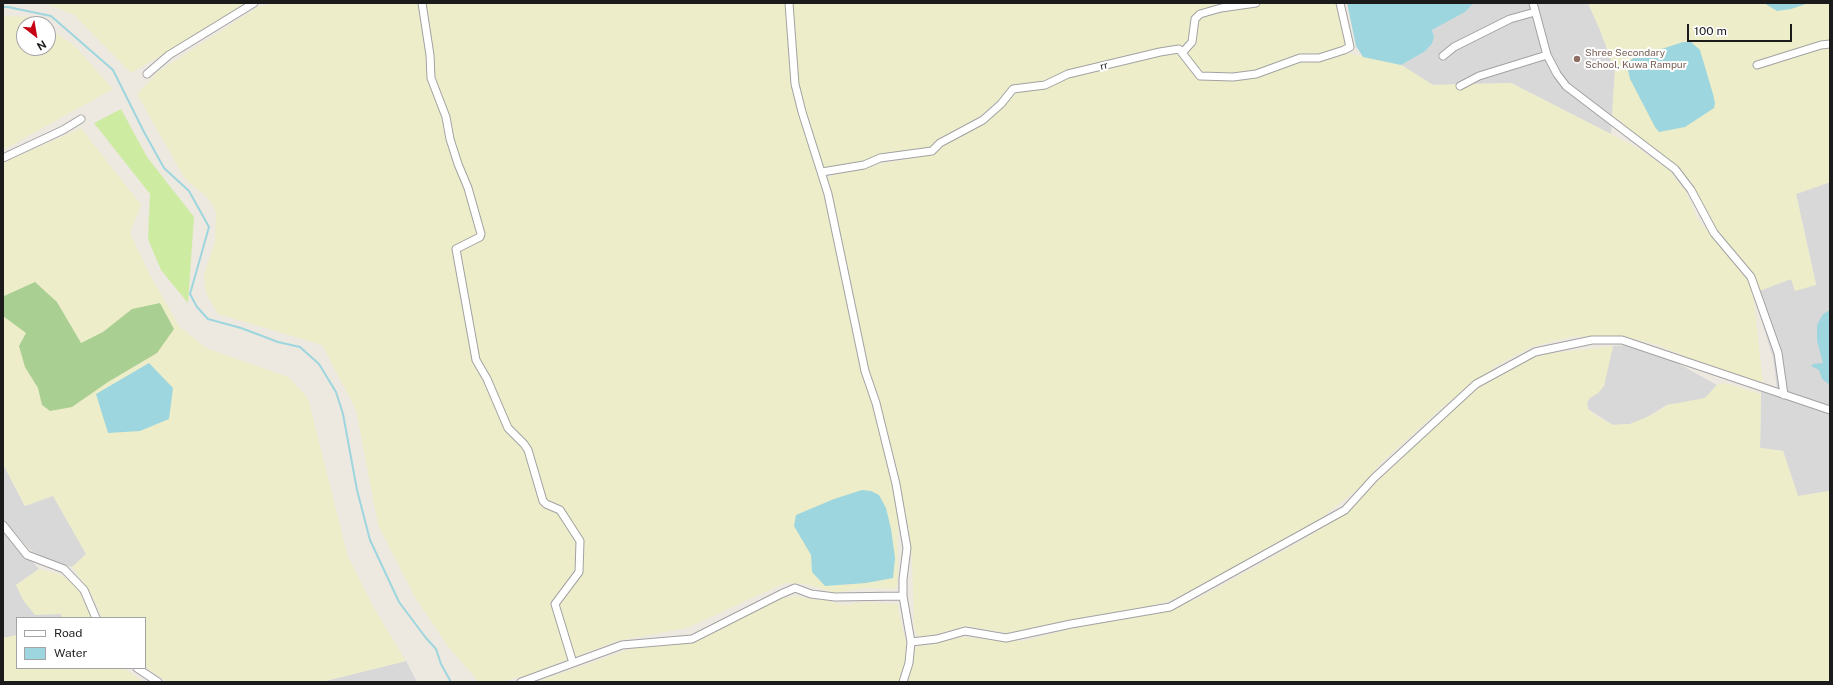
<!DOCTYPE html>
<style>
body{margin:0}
#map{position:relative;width:1833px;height:685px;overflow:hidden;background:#ede8e0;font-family:"Public Sans",sans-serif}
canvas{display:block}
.frame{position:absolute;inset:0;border:4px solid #1b1b1b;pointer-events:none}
.legend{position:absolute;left:16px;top:617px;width:130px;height:52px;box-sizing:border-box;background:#fff;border:1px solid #a4a4a4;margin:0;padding:5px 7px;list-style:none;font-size:12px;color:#1b1b1b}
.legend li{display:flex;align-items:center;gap:8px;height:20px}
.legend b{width:20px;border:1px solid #a4a4a4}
.north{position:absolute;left:16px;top:16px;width:40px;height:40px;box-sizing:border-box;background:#fff;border:1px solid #a4a4a4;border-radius:50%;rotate:149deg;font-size:11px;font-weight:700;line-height:16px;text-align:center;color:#1b1b1b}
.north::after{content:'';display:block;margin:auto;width:14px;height:18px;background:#c60015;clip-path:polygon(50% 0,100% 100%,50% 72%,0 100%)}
.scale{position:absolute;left:1687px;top:24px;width:105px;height:18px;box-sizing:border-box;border:2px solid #1b1b1b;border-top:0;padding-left:5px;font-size:12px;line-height:14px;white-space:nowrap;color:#1b1b1b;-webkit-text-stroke:3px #fff;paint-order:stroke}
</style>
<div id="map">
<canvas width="1833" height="685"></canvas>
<div class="frame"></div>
<ul class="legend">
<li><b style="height:5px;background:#fff"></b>Road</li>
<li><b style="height:11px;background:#9dd6de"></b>Water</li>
</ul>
<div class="north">N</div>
<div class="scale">100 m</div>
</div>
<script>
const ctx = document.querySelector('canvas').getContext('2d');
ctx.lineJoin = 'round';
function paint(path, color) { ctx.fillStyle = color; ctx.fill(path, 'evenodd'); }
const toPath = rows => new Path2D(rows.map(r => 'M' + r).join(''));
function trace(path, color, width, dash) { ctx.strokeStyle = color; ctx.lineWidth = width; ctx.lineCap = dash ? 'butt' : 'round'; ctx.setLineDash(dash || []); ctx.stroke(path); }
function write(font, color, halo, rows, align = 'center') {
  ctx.font = font + ' "Public Sans",sans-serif'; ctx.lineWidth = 4; ctx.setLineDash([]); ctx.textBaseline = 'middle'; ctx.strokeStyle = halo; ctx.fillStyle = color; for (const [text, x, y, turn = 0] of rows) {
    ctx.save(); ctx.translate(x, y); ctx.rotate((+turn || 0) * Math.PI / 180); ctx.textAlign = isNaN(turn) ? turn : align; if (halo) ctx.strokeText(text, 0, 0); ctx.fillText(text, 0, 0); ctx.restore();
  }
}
const residential = toPath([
 [1474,3,1588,3,1600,30,1615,70,1611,134,1511,83,1433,85,1401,65,1424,52,1432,44,1434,37,1432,30,1465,12],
 [1830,182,1830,491,1798,496,1783,451,1760,448,1761,394,1763,383,1777,388,1773,358,1753,293,1791,279,1816,284,1796,194],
 [1628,345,1668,358,1717,385,1705,399,1667,405,1642,420,1630,424,1613,425,1588,409,1587,403,1590,398,1598,393,1613,346],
 [3,464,25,506,53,495,87,554,72,567,41,557,29,549,3,520],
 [3,529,39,569,16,585,61,614,62,618,17,618,17,635,3,638],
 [406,661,417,682,321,682]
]);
const farmland = toPath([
 [45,3,251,3,131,73,74,15],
 [273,3,787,3,792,91,826,199,885,449,898,518,898,580,896,589,866,588,836,593,805,584,785,583,687,628,617,641,527,675,501,682,479,682,450,649,416,599,378,525,356,410,322,345,218,314,206,293,204,274,215,242,216,212,208,198,185,179,137,94,159,71,258,7],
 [791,3,1238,3,1207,8,1193,15,1186,48,1173,47,1162,48,1149,53,1065,72,1045,82,1011,89,972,123,931,148,861,163,825,169,821,161,806,112,798,82],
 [1265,3,1337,3,1347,42,1346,45,1323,55,1288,59,1257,71,1238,74,1200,74,1187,56,1198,19,1207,14],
 [1588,3,1830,3,1830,182,1796,194,1816,285,1795,291,1791,279,1759,291,1757,281,1718,234,1690,180,1629,130,1621,121,1612,117,1615,70,1600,30],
 [3,16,31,17,41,24,24,24,24,48,48,48,48,28,74,45,113,89,3,150],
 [1175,52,1183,58,1193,75,1199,79,1273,69,1347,53,1401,65,1433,85,1511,83,1638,148,1669,170,1686,192,1698,220,1737,265,1749,281,1753,293,1763,383,1747,379,1712,367,1655,344,1631,338,1616,336,1571,337,1531,347,1496,366,1446,404,1383,461,1362,486,1321,518,1287,539,1182,596,1156,605,1084,617,1008,633,966,626,922,638,917,635,914,625,912,561,908,524,878,394,872,383,864,353,827,179,832,175,880,164,931,155,939,147,1017,93,1074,75],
 [81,128,141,205,130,233,151,277,179,326,206,348,288,377,308,398,348,557,374,608,406,661,321,682,167,682,145,667,145,618,102,618,91,593,72,567,86,554,53,496,25,506,3,464,3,163],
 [1613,346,1604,386,1598,393,1589,398,1587,403,1588,409,1598,417,1613,425,1630,424,1652,415,1667,405,1705,398,1717,385,1724,383,1735,386,1761,394,1760,448,1783,451,1798,496,1830,491,1830,682,906,682,914,649,920,645,929,645,962,637,994,640,1024,641,1093,623,1164,612,1203,596,1303,540,1343,515,1416,443,1468,396,1485,383,1530,359,1545,354],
 [39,569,59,574,76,585,92,618,62,618,61,614,35,615,23,600,16,585],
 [798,596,810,599,826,600,843,605,862,602,899,604,898,609,907,647,904,675,902,682,536,682,631,649,695,642,781,598],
 [17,635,17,668,124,668,143,682,3,682,3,638]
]);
const grass = toPath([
 [121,109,147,157,194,217,188,303,161,270,148,239,150,194,94,123]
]);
const forest = toPath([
 [35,282,57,302,81,343,103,332,132,309,160,303,174,329,157,353,108,382,72,407,50,411,42,405,38,388,25,367,19,346,26,333,3,316,4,296]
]);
const water = toPath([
 [1347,3,1474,3,1465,12,1432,30,1434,37,1432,44,1424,52,1401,65,1363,57,1356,46],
 [1764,3,1809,3,1791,9,1777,11],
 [1683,42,1691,42,1700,50,1713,94,1715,103,1714,108,1685,127,1659,132,1655,127,1630,79,1627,66,1629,61,1634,58],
 [1830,310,1830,385,1822,379,1819,370,1811,366,1813,364,1823,363,1817,341,1817,325,1823,314],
 [149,363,173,388,169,419,140,431,108,433,96,394],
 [862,490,871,491,879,495,886,508,891,529,895,558,893,578,866,583,825,586,812,572,811,555,794,526,796,515,834,499]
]);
const stream = toPath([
 [3,7,8,7,51,16,113,70,144,132,164,168,189,191,209,227,190,294,197,307,208,319,241,328,278,342,300,347,319,364,336,392,343,414,357,490,370,540,399,602,426,638,436,649,441,664,451,682]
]);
const street = toPath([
 [422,3,430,55,431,78,446,117,450,139,458,164,468,188,481,234,480,237,456,249,476,360,487,379,508,428,524,444,528,450,543,501,546,504,560,510,580,541,579,572,555,604,573,663],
 [789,3,795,84,802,112,828,194,865,371,876,403,896,484,907,548,903,579,903,596,911,642,909,663,903,682],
 [1533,3,1547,55,1557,74,1566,86,1675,169,1691,190,1714,233,1751,277,1778,353,1784,395],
 [1182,53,1192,42,1195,19,1200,14,1221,8,1256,3],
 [1443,56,1454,47,1510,19,1535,12],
 [1757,65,1821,45,1830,44],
 [147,74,169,55,254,3],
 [1460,86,1479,76,1547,55],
 [3,158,63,130,81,119],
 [822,172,864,165,880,158,932,151,940,143,983,120,1001,104,1013,89,1045,85,1068,74,1160,52,1179,49,1200,76,1233,77,1256,74,1300,58,1319,58,1344,50,1350,47,1340,3],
 [3,525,27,555,64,569,84,590,96,618],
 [911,642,937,639,965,631,1006,638,1071,624,1170,607,1345,510,1374,478,1476,384,1535,352,1592,340,1622,340,1830,410],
 [137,668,158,682],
 [521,682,622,645,692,639,781,594,795,588,811,594,835,597,903,596]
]);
const markers = [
 [1577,59,4,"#8d6e63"]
];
const educationNames = [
 ["Shree Secondary",1585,53],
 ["School, Kuwa Rampur",1585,65]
];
const streetNames = [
 ["rr",1104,66,-13]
];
paint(residential, '#d9d8d8');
paint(farmland, '#eeedc9');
paint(grass, '#ceeba2');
paint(forest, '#aacf92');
paint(water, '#9dd6de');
trace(stream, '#9dd6de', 2);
trace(street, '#a2a2a2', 9);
trace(street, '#fff', 7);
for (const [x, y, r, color] of markers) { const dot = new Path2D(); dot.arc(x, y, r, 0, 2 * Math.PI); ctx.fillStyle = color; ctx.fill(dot); trace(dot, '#fff', 1.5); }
write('10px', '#785e54', '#fff', educationNames, 'left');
write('10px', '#1b1b1b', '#fff', streetNames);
</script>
